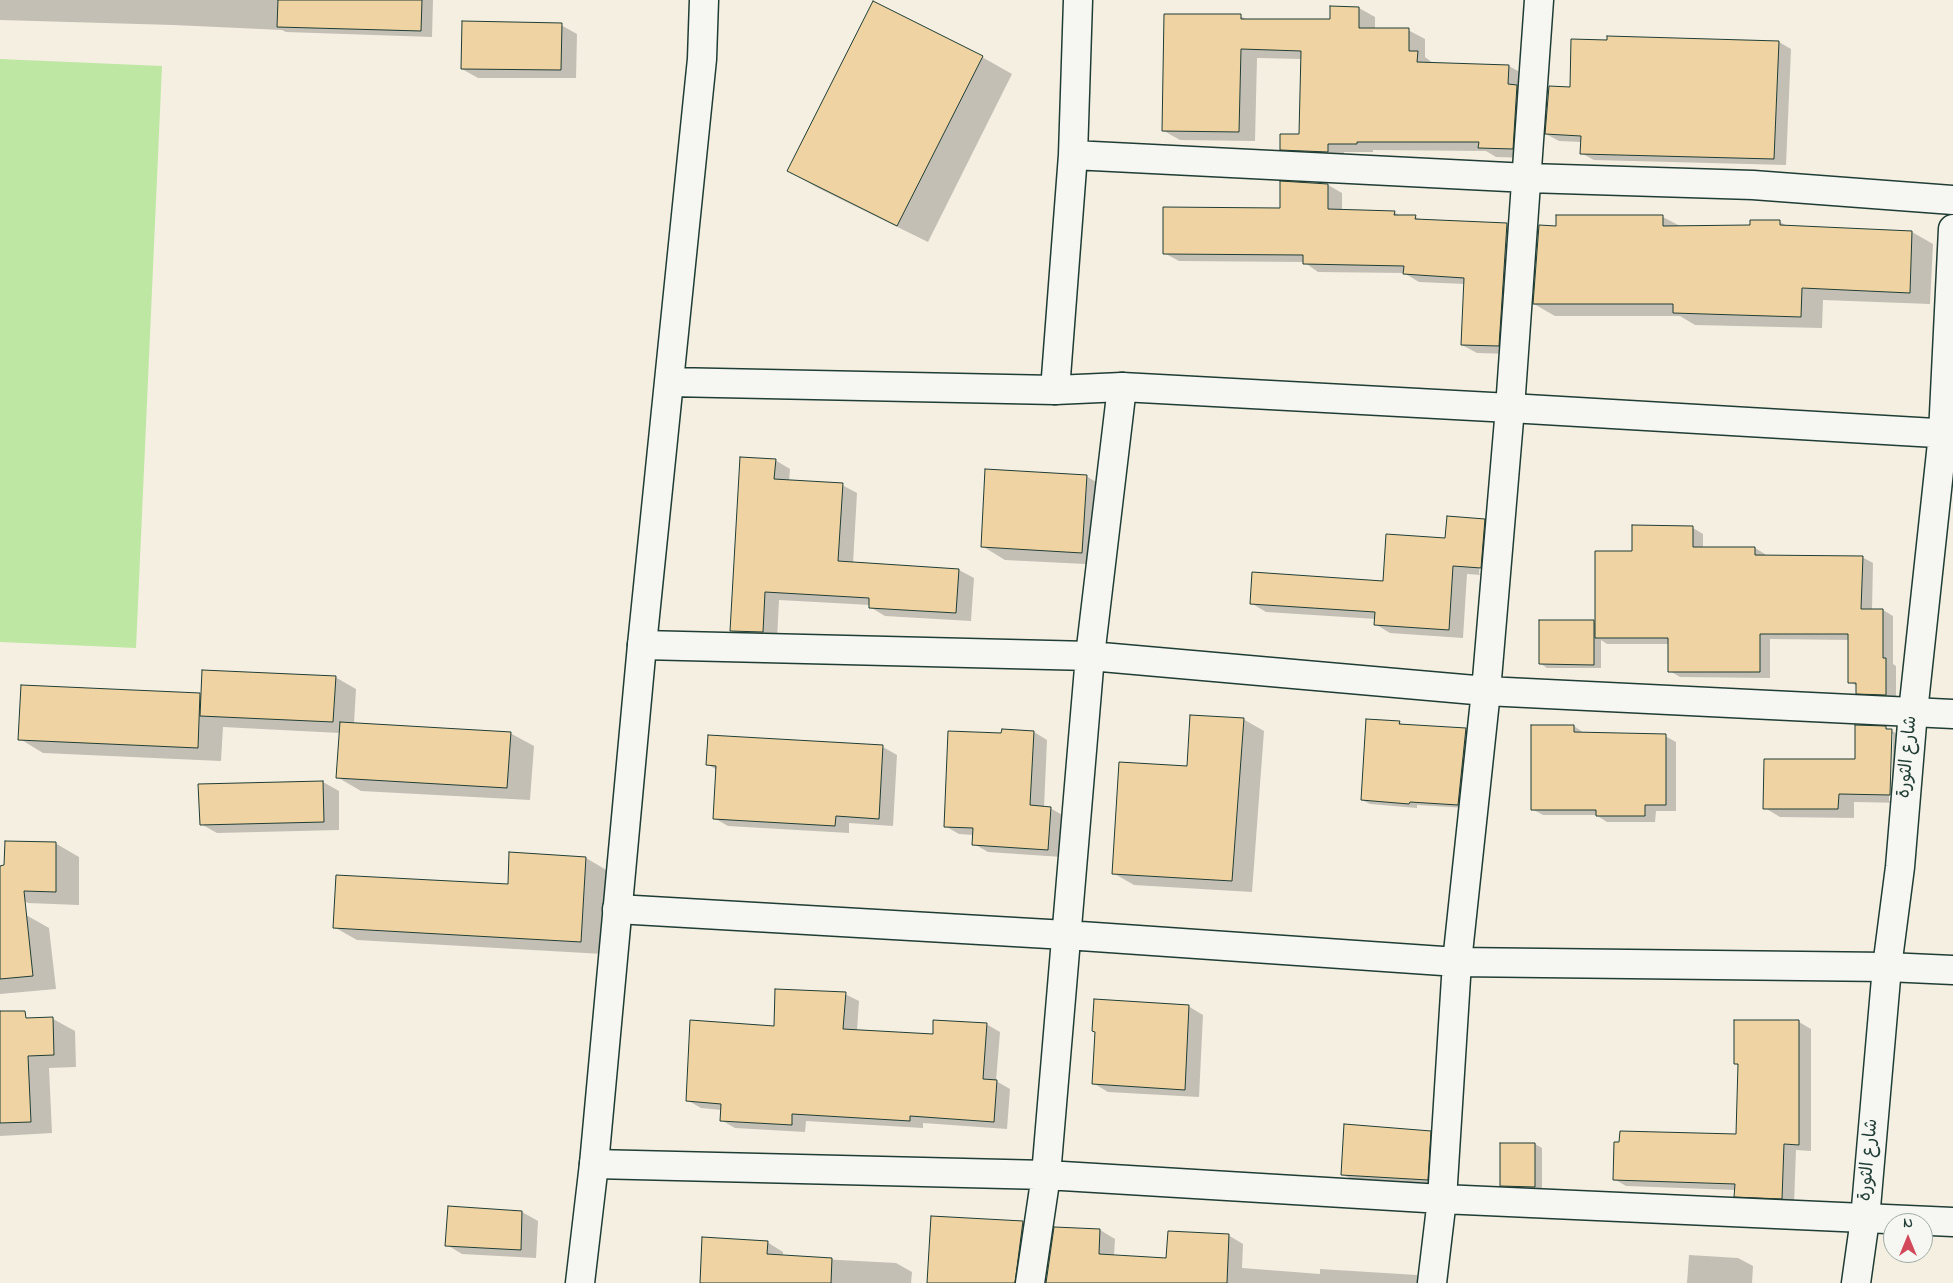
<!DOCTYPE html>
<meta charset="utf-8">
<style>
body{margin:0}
#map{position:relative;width:1953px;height:1283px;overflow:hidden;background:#f5efe2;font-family:"Indie Flower",sans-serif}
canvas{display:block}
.north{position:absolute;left:1883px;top:1213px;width:50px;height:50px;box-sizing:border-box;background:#f6f6f2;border:1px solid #a0aca6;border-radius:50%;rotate:0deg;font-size:14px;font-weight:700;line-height:20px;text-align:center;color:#1f3d34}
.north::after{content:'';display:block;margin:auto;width:18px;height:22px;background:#d1495b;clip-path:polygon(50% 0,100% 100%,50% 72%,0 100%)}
</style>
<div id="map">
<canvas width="1953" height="1283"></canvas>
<div class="north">N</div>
</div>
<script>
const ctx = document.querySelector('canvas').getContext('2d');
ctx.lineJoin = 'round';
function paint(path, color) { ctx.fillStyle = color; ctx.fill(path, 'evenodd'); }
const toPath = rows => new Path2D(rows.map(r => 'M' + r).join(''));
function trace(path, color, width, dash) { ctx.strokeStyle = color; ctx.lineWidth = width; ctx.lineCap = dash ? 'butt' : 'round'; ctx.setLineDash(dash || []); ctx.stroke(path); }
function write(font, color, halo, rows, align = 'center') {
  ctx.font = font + ' "Indie Flower","Playpen Sans Arabic",sans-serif'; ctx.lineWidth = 4.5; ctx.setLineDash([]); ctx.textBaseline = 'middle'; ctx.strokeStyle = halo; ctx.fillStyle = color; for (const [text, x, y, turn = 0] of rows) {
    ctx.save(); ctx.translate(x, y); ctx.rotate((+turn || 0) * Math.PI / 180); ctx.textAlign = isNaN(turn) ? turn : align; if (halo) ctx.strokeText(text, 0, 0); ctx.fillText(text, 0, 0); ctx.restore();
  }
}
const green = toPath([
 [0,59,162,66,136,648,0,642]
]);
const shadow = toPath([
 [0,0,433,0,432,37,286,32,282,30,173,25,0,20],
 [1359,8,1375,17,1375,30,1408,30,1425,39,1425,57,1433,63,1509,66,1525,75,1529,158,1496,157,1486,151,1373,150,1373,152,1344,152,1344,161,1298,159,1282,149,1300,136,1302,59,1257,58,1255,141,1180,140,1164,131,1240,16,1248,20,1331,21],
 [561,25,577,34,576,78,478,78,462,69],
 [1608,37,1779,42,1791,49,1786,165,1594,160,1581,153,1582,142,1559,141,1546,134,1572,88,1608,41],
 [982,57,1012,74,928,242,818,188,788,171],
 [1328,185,1342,193,1342,211,1394,212,1402,217,1415,217,1422,220,1507,225,1521,233,1513,354,1477,353,1462,345,1465,284,1419,282,1404,273,1318,272,1304,262,1179,261,1164,253,1282,209],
 [1557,217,1663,217,1682,227,1752,227,1780,222,1789,227,1912,232,1933,244,1930,304,1823,300,1822,328,1695,325,1680,316,1555,316,1534,304,1557,227],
 [775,460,790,469,789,481,842,485,857,493,853,564,959,570,974,578,971,621,885,616,870,607,870,605,779,600,777,640,746,639,731,630],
 [1086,476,1110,490,1105,565,1005,560,982,546],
 [1485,520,1500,528,1496,576,1467,574,1463,638,1390,633,1375,624,1376,619,1266,612,1251,603,1384,583,1447,539],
 [1483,525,1486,525,1481,574,1479,574],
 [1693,528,1703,534,1703,548,1755,548,1765,554,1765,556,1862,557,1873,563,1872,610,1883,610,1893,616,1893,664,1896,666,1896,700,1867,699,1857,693,1857,686,1850,682,1850,640,1770,639,1770,678,1680,677,1670,671,1670,644,1607,644,1601,640,1601,668,1547,668,1540,663,1593,622,1596,623,1634,552],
 [335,677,356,689,354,724,510,733,534,746,530,800,361,791,337,777,340,733,223,727,221,761,43,753,20,739,22,686,202,696],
 [1243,719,1264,731,1252,892,1134,885,1113,873],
 [1399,722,1405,726,1466,729,1474,734,1466,808,1417,805,1417,808,1370,804,1362,800],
 [1574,726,1584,733,1665,736,1676,742,1676,811,1656,811,1655,822,1607,822,1596,815,1543,815,1532,809],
 [1886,728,1907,739,1906,803,1854,802,1854,818,1780,817,1765,808,1856,761],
 [1890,734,1893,734,1892,801,1889,801],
 [1034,732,1047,740,1044,808,1050,808,1064,816,1062,857,988,852,974,844,974,835,959,834,945,826,1003,735],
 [883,747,897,755,893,826,849,823,849,833,728,826,714,818,717,770,707,764],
 [323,782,339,791,339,830,217,833,201,824],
 [55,843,79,857,79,905,28,903,5,890],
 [511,853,586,858,608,871,603,954,357,940,334,927,509,885],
 [26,915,49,928,56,989,0,994,0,918],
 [845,994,859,1001,857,1031,934,1035,986,1024,1000,1032,996,1081,1010,1089,1007,1129,923,1123,923,1128,806,1121,805,1132,735,1128,721,1120,722,1110,701,1108,687,1100,775,1027],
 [1188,1006,1203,1015,1199,1097,1108,1092,1093,1083],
 [53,1019,75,1031,76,1067,49,1068,52,1133,0,1136,0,1058],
 [1799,1022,1811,1029,1811,1151,1796,1150,1794,1205,1747,1203,1735,1196,1736,1190,1626,1186,1614,1179,1737,1136,1739,1066,1735,1063],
 [1430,1132,1443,1139,1440,1187,1355,1181,1342,1174],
 [1535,1144,1542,1148,1542,1191,1509,1190,1501,1185],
 [449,1207,522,1212,538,1221,536,1258,462,1254,447,1245],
 [933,1218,1023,1222,1039,1231,1031,1283,929,1283],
 [1055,1228,1100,1230,1115,1239,1114,1256,1167,1259,1228,1235,1243,1244,1242,1268,1320,1274,1320,1269,1417,1275,1430,1283,1047,1283],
 [767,1242,783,1252,783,1257,896,1263,912,1272,911,1283,701,1283],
 [1689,1255,1738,1258,1753,1266,1752,1283,1687,1283]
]);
const building = toPath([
 [278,0,422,0,421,31,277,27,278,0],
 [873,1,983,56,897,226,787,171,873,1],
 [1330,6,1359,7,1359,28,1409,28,1409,51,1418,51,1417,62,1509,65,1508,84,1517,85,1513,149,1478,148,1479,142,1357,142,1357,144,1328,144,1328,152,1280,150,1280,134,1299,134,1301,51,1241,49,1239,132,1162,131,1164,14,1241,14,1241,19,1330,19,1330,6],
 [462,21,562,23,561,70,461,69,462,21],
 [1607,36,1779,41,1774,159,1580,154,1581,136,1545,134,1549,86,1570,87,1571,39,1607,40,1607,36],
 [1280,181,1328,184,1328,209,1395,211,1394,215,1416,215,1415,219,1507,223,1499,346,1461,345,1464,278,1403,274,1404,266,1303,264,1303,255,1163,254,1163,207,1280,208,1280,181],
 [1556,215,1663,215,1663,226,1750,225,1750,220,1780,220,1780,225,1912,231,1910,293,1802,288,1801,317,1673,313,1673,304,1533,304,1539,225,1556,226,1556,215],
 [740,457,776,459,774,479,843,483,838,561,959,569,956,613,869,608,869,598,765,592,763,632,730,631,740,457],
 [985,469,1087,475,1082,553,981,547,985,469],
 [1447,516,1485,519,1481,568,1453,566,1449,630,1374,625,1375,612,1250,604,1252,572,1383,581,1386,534,1445,538,1447,516],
 [1632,525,1693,526,1693,547,1755,547,1755,555,1863,556,1861,609,1883,609,1883,658,1886,658,1886,695,1856,694,1856,683,1848,683,1848,634,1760,634,1760,672,1668,672,1668,638,1595,638,1595,551,1632,551,1632,525],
 [1539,620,1594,620,1594,665,1539,664,1539,620],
 [202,670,336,676,333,722,200,716,202,670],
 [21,685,200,693,198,748,18,740,21,685],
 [1190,715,1244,718,1232,881,1112,874,1119,762,1187,766,1190,715],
 [1366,719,1400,721,1399,724,1466,728,1458,805,1410,802,1409,804,1361,800,1366,719],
 [340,722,511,732,507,788,336,778,340,722],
 [1531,725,1574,725,1574,732,1666,734,1666,805,1645,805,1645,816,1596,816,1596,810,1531,810,1531,725],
 [1855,725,1886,726,1886,729,1892,729,1890,795,1839,794,1838,809,1763,809,1764,759,1855,759,1855,725],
 [1002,729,1034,731,1030,805,1051,807,1048,850,972,845,973,828,944,827,948,731,1001,733,1002,729],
 [708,735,883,745,879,819,836,816,835,826,713,819,716,766,706,765,708,735],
 [323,781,324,822,200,825,198,784,323,781],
 [5,841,56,842,56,892,24,891,33,976,0,979,0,866,4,865,5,841],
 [509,852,586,857,581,942,333,928,336,875,508,884,509,852],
 [775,989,846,992,843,1029,933,1034,933,1020,987,1023,983,1079,997,1080,994,1122,910,1116,910,1121,792,1114,792,1125,720,1121,721,1104,686,1101,690,1020,774,1026,775,989],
 [1094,999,1189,1005,1185,1090,1092,1084,1095,1032,1092,1031,1094,999],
 [0,1011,25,1011,26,1018,53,1017,54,1055,28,1056,31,1122,0,1123,0,1011],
 [1734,1020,1799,1020,1799,1145,1784,1144,1782,1199,1734,1197,1735,1184,1613,1180,1614,1142,1619,1142,1620,1131,1736,1134,1738,1064,1734,1064,1734,1020],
 [1344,1124,1431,1131,1428,1180,1341,1175,1344,1124],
 [1500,1143,1535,1143,1535,1187,1500,1186,1500,1143],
 [448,1206,522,1211,521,1250,445,1246,448,1206],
 [931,1216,1023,1221,1015,1283,927,1283,931,1216],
 [1054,1227,1100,1229,1099,1254,1166,1258,1168,1231,1229,1234,1227,1283,1046,1283,1054,1227],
 [702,1237,768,1241,767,1254,832,1258,831,1283,700,1283,702,1237]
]);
const street = toPath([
 [1073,155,1528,178,1753,185,1953,200],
 [1055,390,1073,155,1078,0],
 [642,645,1090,656,1486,691,1953,714],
 [617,909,1066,935,1457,962,1887,967,1953,970],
 [594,1164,1046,1175,1442,1199,1953,1222],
 [1030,1283,1046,1175,1090,656,1122,387],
 [1432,1283,1442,1199,1457,962,1486,691,1510,408,1539,0]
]);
const secondary = toPath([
 [670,382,1055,390,1122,387,1510,408,1953,434],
 [580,1283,594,1164,642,645,702,59,704,0],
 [1856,1283,1865,1219,1887,967,1900,867,1913,712,1943,434,1953,229]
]);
const streetNames = [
 ["شارع الثورة",1909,757,-85],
 ["شارع الثورة",1870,1160,-85]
];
paint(green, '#bee7a3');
paint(shadow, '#0003');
paint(building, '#f0d3a3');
trace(building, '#1f3d34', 1);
trace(street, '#1f3d34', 31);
trace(secondary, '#1f3d34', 31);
trace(street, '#f6f6f2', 28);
trace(secondary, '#f6f6f2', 28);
write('18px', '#1f3d34', '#f6f6f2', streetNames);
</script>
